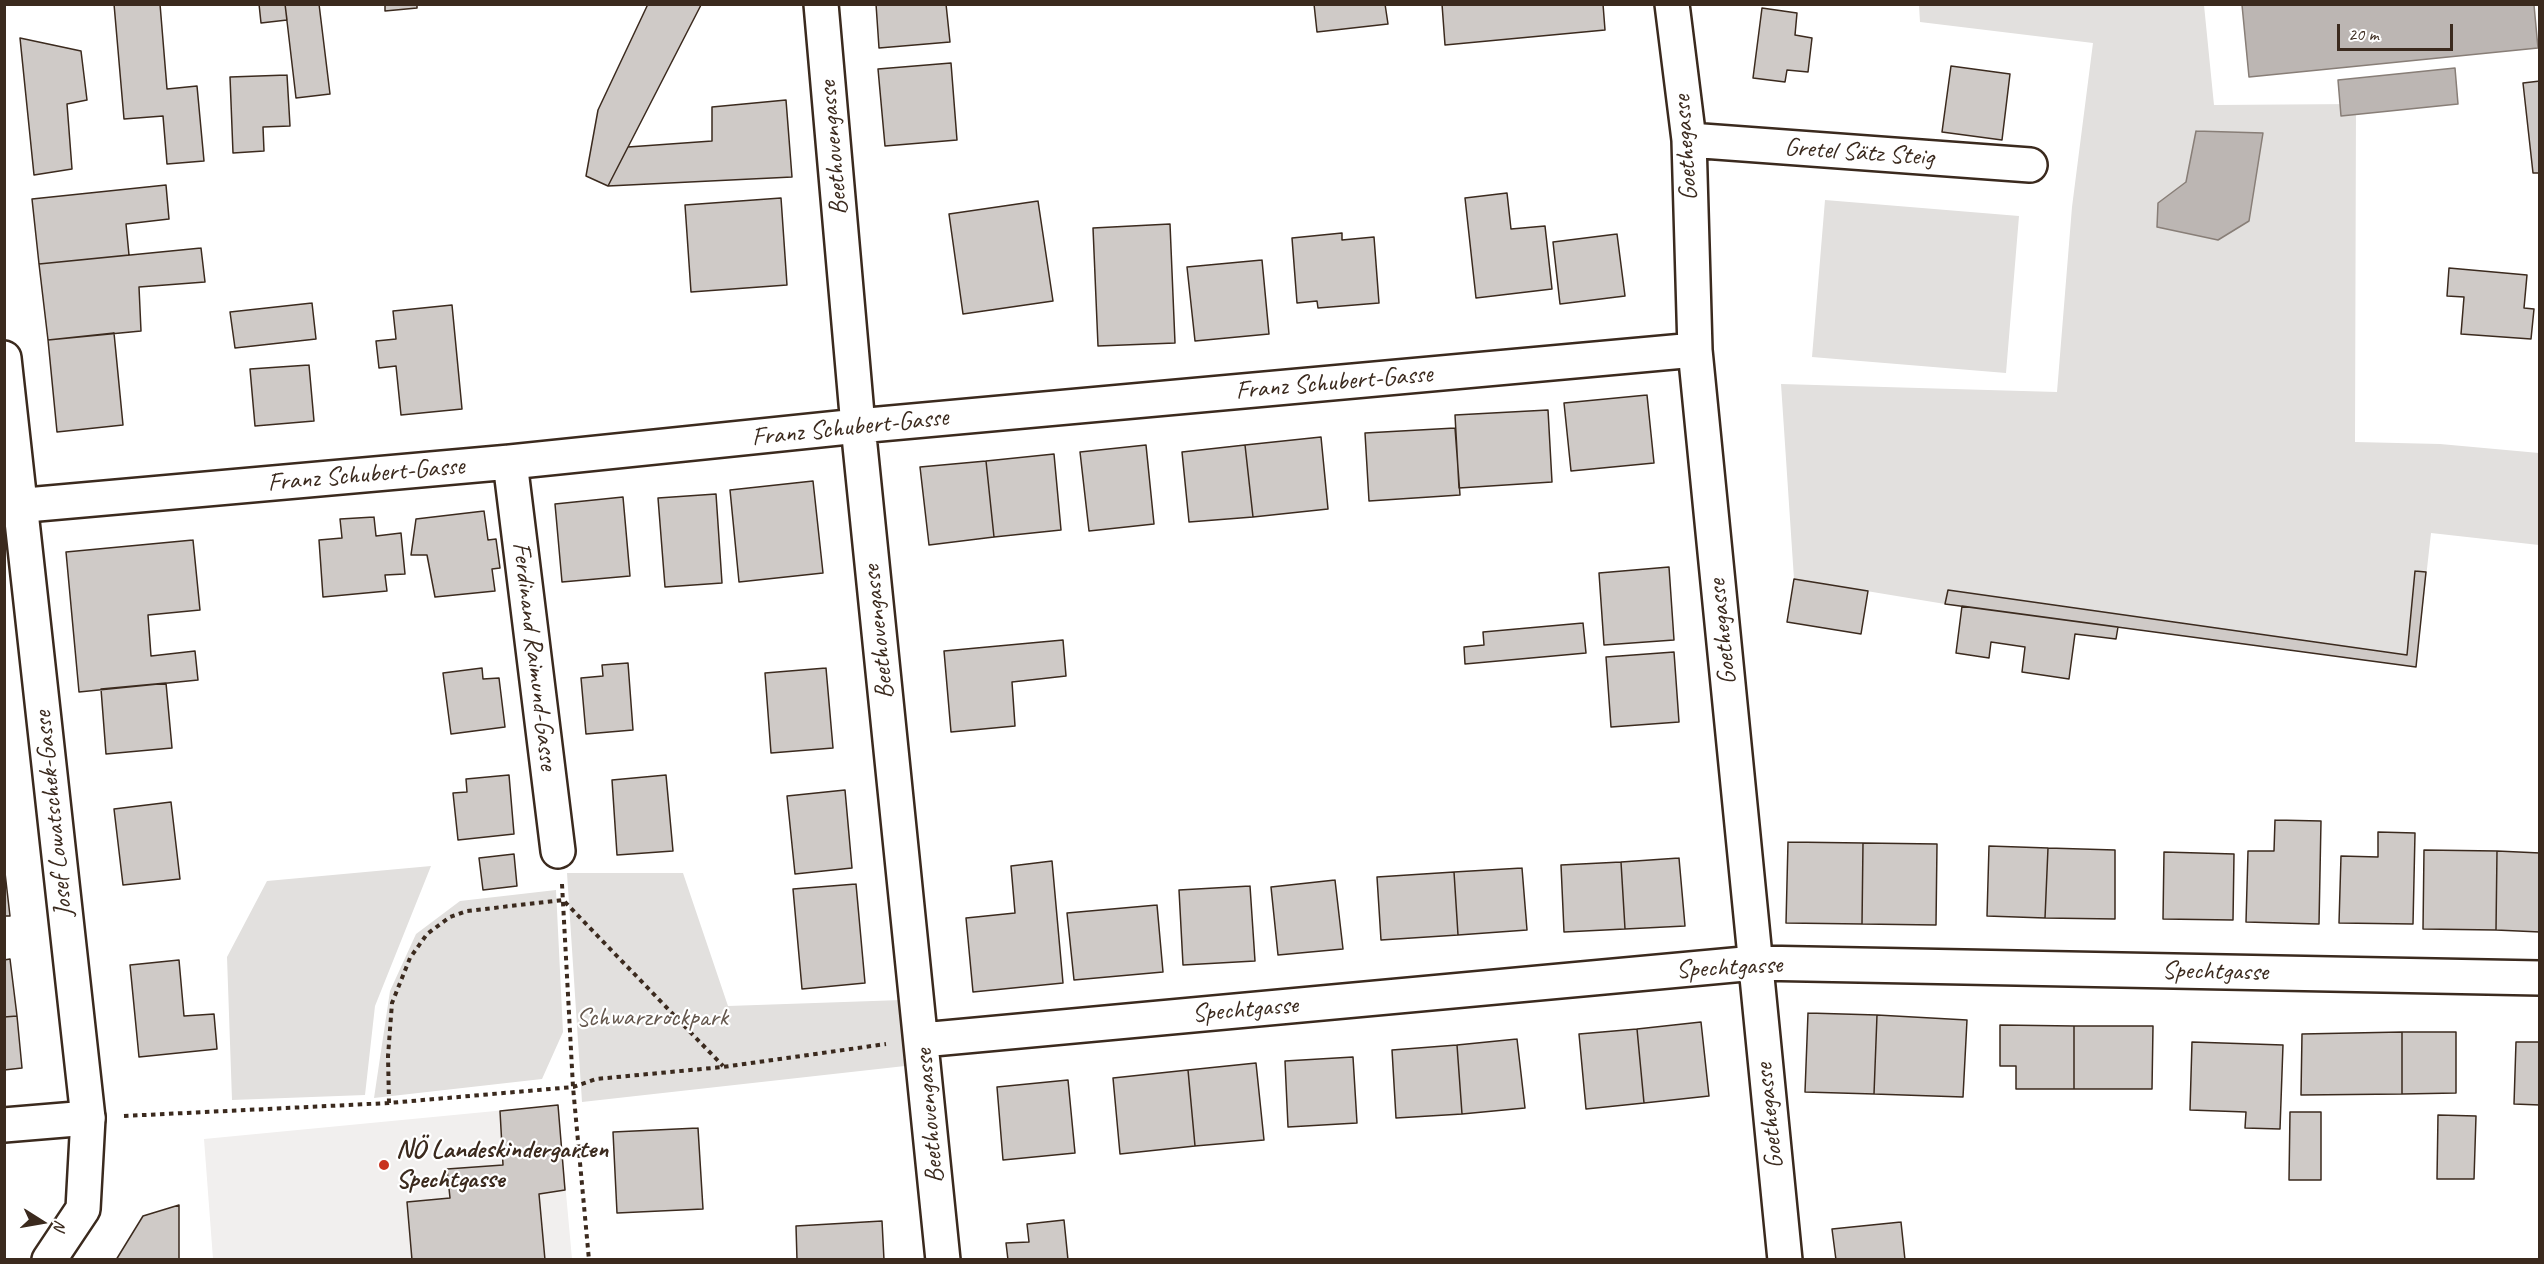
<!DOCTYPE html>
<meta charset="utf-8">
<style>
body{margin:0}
#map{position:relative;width:2544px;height:1264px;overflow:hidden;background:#fff;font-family:Caveat,sans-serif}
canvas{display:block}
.frame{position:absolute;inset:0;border:6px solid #3b2a1e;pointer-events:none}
.north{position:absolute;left:12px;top:1192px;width:60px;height:60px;-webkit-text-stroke:4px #fff;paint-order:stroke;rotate:101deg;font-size:16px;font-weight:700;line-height:24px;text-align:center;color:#3b2a1e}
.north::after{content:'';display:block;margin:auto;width:21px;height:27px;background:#3b2a1e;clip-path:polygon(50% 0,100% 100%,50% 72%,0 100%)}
.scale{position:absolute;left:2337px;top:24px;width:116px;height:27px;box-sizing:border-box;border:3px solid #3b2a1e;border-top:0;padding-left:8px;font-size:18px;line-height:21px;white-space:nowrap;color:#3b2a1e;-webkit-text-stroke:4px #fff;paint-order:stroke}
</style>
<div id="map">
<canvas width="2544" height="1264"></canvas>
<div class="frame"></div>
<div class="north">N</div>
<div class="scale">20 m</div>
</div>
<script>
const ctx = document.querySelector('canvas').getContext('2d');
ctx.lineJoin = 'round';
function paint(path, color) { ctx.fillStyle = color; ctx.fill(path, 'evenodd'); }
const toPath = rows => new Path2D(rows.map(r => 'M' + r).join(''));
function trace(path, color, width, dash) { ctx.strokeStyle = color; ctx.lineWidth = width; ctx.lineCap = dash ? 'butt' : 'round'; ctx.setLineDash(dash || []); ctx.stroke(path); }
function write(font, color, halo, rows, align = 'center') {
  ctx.font = font + ' Caveat,sans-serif'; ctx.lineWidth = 4.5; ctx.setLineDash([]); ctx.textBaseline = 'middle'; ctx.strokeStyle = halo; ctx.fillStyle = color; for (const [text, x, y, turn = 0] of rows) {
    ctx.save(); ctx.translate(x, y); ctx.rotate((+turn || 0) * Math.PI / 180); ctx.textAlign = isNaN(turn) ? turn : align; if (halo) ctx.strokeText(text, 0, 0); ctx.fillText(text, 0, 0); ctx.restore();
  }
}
const built = toPath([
 [558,1105,572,1259,213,1259,204,1139]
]);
const green = toPath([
 [1919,5,2204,5,2214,105,2356,104,2355,442,2440,444,2539,453,2539,545,2431,533,2416,667,1945,604,1794,579,1781,384,2057,392,2072,207,2093,43,1920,22],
 [1825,200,2019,216,2006,373,1812,357],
 [431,866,375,1006,365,1095,232,1100,227,957,267,881],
 [567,873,683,873,728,1006,902,1000,905,1066,582,1102],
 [556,890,563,1032,542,1079,374,1098,390,991,416,934,460,901]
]);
const water = toPath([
 [2242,5,2534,5,2538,48,2249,77,2242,5],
 [2455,68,2458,104,2341,116,2338,80,2455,68],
 [2196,131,2263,133,2249,221,2218,240,2157,227,2158,203,2186,182,2196,131]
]);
const building = toPath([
 [114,4,160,4,167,89,197,86,204,161,167,164,163,116,124,119,114,4],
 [259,4,285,4,287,20,261,23,259,4],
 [285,4,319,4,330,94,296,98,285,4],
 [385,4,417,4,417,8,385,11,385,4],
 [648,4,701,5,608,186,586,176,598,110,648,4],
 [876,4,946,4,950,42,879,48,876,4],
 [1314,4,1385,4,1388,24,1317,32,1314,4],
 [1442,4,1603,4,1605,30,1445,45,1442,4],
 [1762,8,1797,13,1795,35,1812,38,1808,72,1787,70,1785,82,1753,78,1762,8],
 [20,38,81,51,87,100,67,104,72,169,34,175,20,38],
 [951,63,957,140,885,146,878,69,951,63],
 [1951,66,2010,74,2002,140,1942,132,1951,66],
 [287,75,290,126,263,127,264,151,233,153,230,77,287,75],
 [2540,81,2540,173,2533,173,2523,83,2540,81],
 [786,100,792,177,608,186,628,147,712,141,712,107,786,100],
 [166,185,169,219,126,224,129,255,39,264,32,199,166,185],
 [1507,193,1511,229,1545,226,1552,289,1476,298,1465,198,1507,193],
 [781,198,787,285,691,292,685,205,781,198],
 [1038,201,1053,301,963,314,949,214,1038,201],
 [1170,224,1175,343,1098,346,1093,228,1170,224],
 [1342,233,1342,240,1374,237,1379,303,1318,308,1317,301,1297,303,1292,238,1342,233],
 [1617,234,1625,296,1560,304,1553,242,1617,234],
 [201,248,205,282,139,287,141,331,48,340,39,264,201,248],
 [1262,260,1269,334,1195,341,1187,267,1262,260],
 [2449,268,2527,275,2524,308,2534,309,2531,339,2461,334,2464,297,2447,296,2449,268],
 [312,303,316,339,235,348,230,312,312,303],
 [452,305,462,409,401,415,396,366,379,368,376,341,396,339,393,311,452,305],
 [114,333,123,425,57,432,48,340,114,333],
 [309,365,314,421,255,426,250,369,309,365],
 [1647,395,1654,463,1571,471,1564,403,1647,395],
 [1548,410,1552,482,1459,488,1455,415,1548,410],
 [1455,428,1460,495,1369,501,1365,433,1455,428],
 [1321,437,1328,509,1253,517,1245,445,1321,437],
 [1146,445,1154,524,1089,531,1080,452,1146,445],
 [1245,445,1253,517,1189,522,1182,452,1245,445],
 [1054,454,1061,530,994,537,986,461,1054,454],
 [986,461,994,537,929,545,920,467,986,461],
 [813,481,823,573,739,582,730,490,813,481],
 [716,494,722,583,665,587,658,498,716,494],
 [623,497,630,576,562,582,555,504,623,497],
 [484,511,488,540,496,539,500,568,492,569,495,591,435,597,427,555,411,555,416,519,484,511],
 [374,517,376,536,401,533,405,574,385,575,387,591,323,597,319,540,342,538,340,519,374,517],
 [193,540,200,610,148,615,151,656,195,651,198,680,79,692,66,552,193,540],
 [1669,567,1674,640,1604,645,1599,573,1669,567],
 [2415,571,2426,572,2416,667,1945,604,1948,590,2407,655,2415,571],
 [1794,579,1868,591,1861,634,1787,622,1794,579],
 [1962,606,2118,627,2116,639,2075,634,2069,679,2022,672,2025,647,1991,642,1989,658,1956,653,1962,606],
 [1583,623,1586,653,1465,664,1464,647,1484,645,1483,632,1583,623],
 [1063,640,1066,676,1012,682,1015,726,951,732,944,651,1063,640],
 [1674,652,1679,722,1611,727,1606,657,1674,652],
 [628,663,633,730,586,734,581,678,603,676,602,665,628,663],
 [482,668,483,679,499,678,505,727,451,734,443,673,482,668],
 [826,668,833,748,771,753,765,673,826,668],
 [166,683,172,748,106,754,101,689,166,683],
 [509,775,514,834,458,840,453,793,467,792,466,779,509,775],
 [666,775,673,851,617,855,612,780,666,775],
 [845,790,852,868,795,874,787,796,845,790],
 [171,802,180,879,123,885,114,809,171,802],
 [2275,820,2321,821,2319,924,2246,922,2248,851,2274,851,2275,820],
 [2378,832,2415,833,2413,924,2339,923,2341,856,2378,857,2378,832],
 [1788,842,1863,843,1862,924,1786,923,1788,842],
 [1863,843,1937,844,1936,925,1862,924,1863,843],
 [1989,846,2048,848,2045,918,1987,916,1989,846],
 [2048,848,2115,850,2115,919,2045,918,2048,848],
 [2424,850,2497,851,2496,930,2423,929,2424,850],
 [2497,851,2540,853,2540,932,2496,930,2497,851],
 [2164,852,2234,854,2233,920,2163,919,2164,852],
 [514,854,517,886,483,890,479,858,514,854],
 [1679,858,1685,926,1625,929,1621,862,1679,858],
 [1052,861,1063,983,973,992,966,918,1015,913,1011,866,1052,861],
 [1621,862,1625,929,1564,932,1561,865,1621,862],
 [4,864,10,916,4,916,4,864],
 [1522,868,1527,930,1458,935,1454,872,1522,868],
 [1454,872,1458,935,1381,940,1377,877,1454,872],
 [1335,880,1343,949,1278,955,1271,887,1335,880],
 [856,884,865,983,802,989,793,889,856,884],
 [1250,886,1255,961,1183,965,1179,890,1250,886],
 [1157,905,1163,972,1074,980,1067,913,1157,905],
 [10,959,17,1016,4,1017,4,960,10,959],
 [179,960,184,1016,214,1014,217,1049,139,1057,130,965,179,960],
 [1808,1013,1877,1015,1874,1094,1805,1092,1808,1013],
 [1877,1015,1967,1020,1963,1097,1874,1094,1877,1015],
 [17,1016,22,1068,4,1070,4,1017,17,1016],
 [1701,1022,1709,1096,1644,1103,1637,1029,1701,1022],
 [2000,1025,2074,1026,2074,1089,2016,1089,2016,1066,2000,1066,2000,1025],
 [2074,1026,2153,1026,2152,1089,2074,1089,2074,1026],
 [1637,1029,1644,1103,1586,1109,1579,1034,1637,1029],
 [2402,1032,2402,1094,2301,1095,2302,1034,2402,1032],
 [2402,1032,2456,1032,2456,1093,2402,1094,2402,1032],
 [1517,1039,1525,1108,1462,1114,1457,1045,1517,1039],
 [2192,1042,2283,1045,2280,1129,2245,1128,2246,1112,2190,1110,2192,1042],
 [2516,1042,2540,1042,2540,1105,2514,1104,2516,1042],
 [1457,1045,1462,1114,1396,1118,1392,1050,1457,1045],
 [1353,1057,1357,1123,1288,1127,1285,1061,1353,1057],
 [1256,1063,1264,1140,1195,1146,1188,1070,1256,1063],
 [1188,1070,1195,1146,1120,1154,1113,1078,1188,1070],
 [1068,1080,1075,1153,1003,1160,997,1087,1068,1080],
 [558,1105,565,1190,539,1194,545,1260,412,1260,407,1202,450,1198,447,1169,503,1165,500,1111,558,1105],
 [2290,1112,2321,1112,2321,1180,2289,1180,2290,1112],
 [2438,1115,2476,1116,2474,1179,2437,1179,2438,1115],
 [698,1128,703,1209,617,1213,613,1132,698,1128],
 [179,1205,179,1260,116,1260,143,1216,179,1205],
 [1064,1220,1068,1260,1008,1260,1006,1243,1029,1242,1027,1224,1064,1220],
 [882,1221,884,1260,797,1260,796,1226,882,1221],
 [1901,1222,1905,1260,1836,1260,1832,1229,1901,1222]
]);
const path = toPath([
 [562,884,573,1087,589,1260],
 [389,1103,388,1056,392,1003,410,958,427,934,450,917,467,911,563,900,723,1066],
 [124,1116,389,1103,573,1087,596,1079,723,1067,886,1044]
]);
const street = toPath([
 [821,4,858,426,943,1260],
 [1672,4,1689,140,1695,350,1785,1260],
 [1689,140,2030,165],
 [510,462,558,851],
 [4,507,510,462,858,426,1695,350],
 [922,1040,1755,963,2540,978],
 [4,1125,88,1118]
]);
const secondary = toPath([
 [4,358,88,1118,83,1209,49,1260]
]);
const markers = [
 [384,1165,6,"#c8321e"]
];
const streetNames = [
 ["Beethovengasse",834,148,-95],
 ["Goethegasse",1686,148,-94],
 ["Gretel Sätz Steig",1859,153,4],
 ["Franz Schubert-Gasse",1334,383,-5],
 ["Franz Schubert-Gasse",850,428,-6],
 ["Franz Schubert-Gasse",366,475,-5],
 ["Beethovengasse",879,632,-96],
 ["Goethegasse",1723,632,-96],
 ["Ferdinand Raimund-Gasse",534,656,83],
 ["Josef Lowatschek-Gasse",54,814,-96],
 ["Spechtgasse",1729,968,-3],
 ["Spechtgasse",2215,972,1],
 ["Spechtgasse",1245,1010,-5],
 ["Beethovengasse",930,1116,-95],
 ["Goethegasse",1770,1116,-96]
];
const parkNames = [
 ["Schwarzrockpark",652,1018]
];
const poiNames = [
 ["NÖ Landeskindergarten",396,1150],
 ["Spechtgasse",396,1180]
];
paint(built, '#f1efee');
paint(green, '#e2e0de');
paint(water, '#bcb6b3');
trace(water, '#887e77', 1.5);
paint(building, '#cfcac7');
trace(building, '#3b2a1e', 1.5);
trace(street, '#3b2a1e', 38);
trace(secondary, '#3b2a1e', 38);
trace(path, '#3b2a1e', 4, [4.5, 4.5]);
trace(street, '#fff', 33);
trace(secondary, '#fff', 33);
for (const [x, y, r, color] of markers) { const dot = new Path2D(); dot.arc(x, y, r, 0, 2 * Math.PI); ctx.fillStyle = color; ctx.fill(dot); trace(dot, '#fff', 2); }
write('26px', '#3b2a1e', '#fff', streetNames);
write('26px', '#65584e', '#fff', parkNames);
write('bold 26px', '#3b2a1e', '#fff', poiNames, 'left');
</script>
